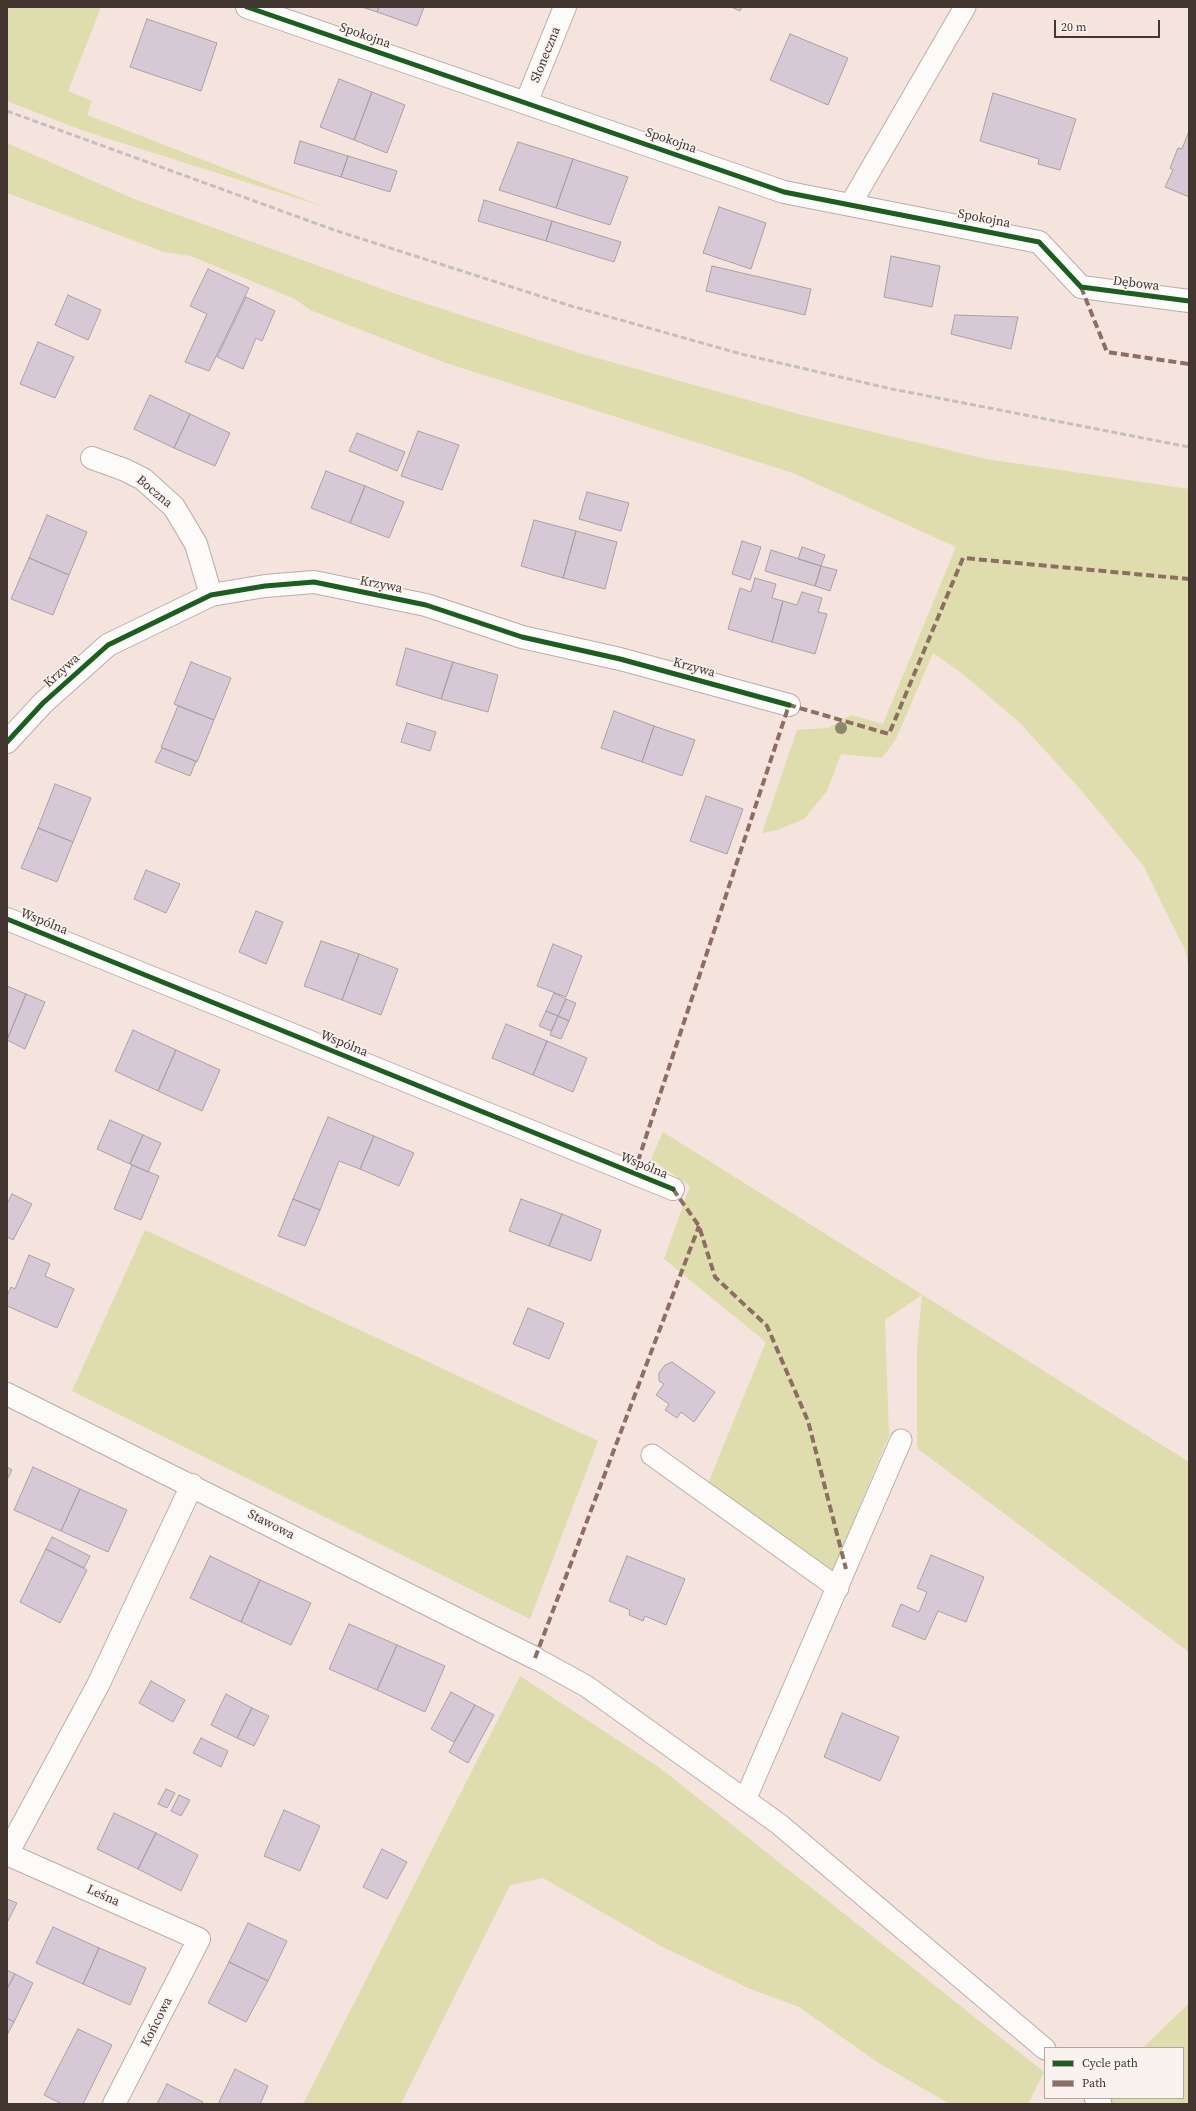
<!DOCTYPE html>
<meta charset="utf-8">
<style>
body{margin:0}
#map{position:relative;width:1196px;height:2111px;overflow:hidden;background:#f4e4dd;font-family:"Source Serif 4",serif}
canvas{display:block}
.frame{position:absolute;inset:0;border:8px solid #43352f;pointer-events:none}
.legend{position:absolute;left:1044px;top:2047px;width:140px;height:52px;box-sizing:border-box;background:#faf2ef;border:1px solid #b1a6a2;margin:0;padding:5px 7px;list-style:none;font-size:12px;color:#43352f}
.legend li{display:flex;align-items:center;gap:8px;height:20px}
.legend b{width:20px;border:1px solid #b1a6a2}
.scale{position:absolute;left:1054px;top:20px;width:106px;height:18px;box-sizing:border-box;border:2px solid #43352f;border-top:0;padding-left:5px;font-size:12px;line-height:14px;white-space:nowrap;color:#43352f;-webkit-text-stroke:3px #faf2ef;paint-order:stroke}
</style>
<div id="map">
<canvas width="1196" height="2111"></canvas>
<div class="frame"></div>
<ul class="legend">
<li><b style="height:5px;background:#1b5e20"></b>Cycle path</li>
<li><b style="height:5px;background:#8d6e63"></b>Path</li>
</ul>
<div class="scale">20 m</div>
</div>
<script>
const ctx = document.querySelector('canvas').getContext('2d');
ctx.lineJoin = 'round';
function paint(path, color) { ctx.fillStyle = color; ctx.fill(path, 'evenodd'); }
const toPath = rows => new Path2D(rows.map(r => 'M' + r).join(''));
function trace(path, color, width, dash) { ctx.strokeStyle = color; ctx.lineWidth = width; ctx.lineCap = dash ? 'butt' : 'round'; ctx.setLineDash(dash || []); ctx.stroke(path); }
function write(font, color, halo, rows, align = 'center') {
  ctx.font = font + ' "Source Serif 4",serif'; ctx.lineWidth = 3.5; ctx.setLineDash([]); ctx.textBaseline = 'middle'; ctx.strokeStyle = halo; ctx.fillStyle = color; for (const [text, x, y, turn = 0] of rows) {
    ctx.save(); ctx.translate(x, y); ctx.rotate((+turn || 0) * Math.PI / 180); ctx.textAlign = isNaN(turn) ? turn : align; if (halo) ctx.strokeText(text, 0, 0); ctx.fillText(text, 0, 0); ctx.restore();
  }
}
const green = toPath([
 [7,7,101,7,68,91,92,101,87,115,325,207,81,130,7,101],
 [7,143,134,199,396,294,579,353,802,415,986,459,1189,489,1189,969,1185,950,1143,865,1081,790,1020,723,963,674,933,653,896,739,882,758,841,754,827,791,804,819,777,830,762,833,797,730,828,728,851,715,883,724,956,547,793,473,446,363,310,310,295,299,191,256,164,252,7,193],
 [663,1132,1189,1462,1189,1652,917,1448,917,1349,922,1295,885,1320,889,1435,832,1573,707,1486,766,1342,664,1259,690,1186,651,1159],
 [145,1230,598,1441,530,1619,72,1391],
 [520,1676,660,1768,1044,2072,1028,2104,950,2104,877,2062,799,2007,748,1988,661,1946,543,1878,510,1885,401,2104,303,2104],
 [1189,2003,1189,2104,1089,2104,1094,2098,1183,2098,1183,2048,1143,2048]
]);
const building = toPath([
 [362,7,379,7,377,12,362,7],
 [379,7,424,7,417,26,377,12,379,7],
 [731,7,742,7,740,11,731,7],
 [147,19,217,43,201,91,130,67,147,19],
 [790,34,848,58,828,105,770,80,790,34],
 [339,79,372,92,354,140,320,127,339,79],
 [372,92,405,105,387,153,354,140,372,92],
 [993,93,1076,119,1060,170,1038,164,1039,159,980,141,993,93],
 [1189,131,1189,197,1165,187,1173,170,1170,168,1178,148,1182,149,1189,131],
 [300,141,348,156,341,177,294,163,300,141],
 [518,142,573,159,556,208,499,190,518,142],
 [348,156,397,171,390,192,341,177,348,156],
 [573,159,628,177,610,225,556,208,573,159],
 [484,200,552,221,546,241,478,221,484,200],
 [719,207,766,223,751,269,703,253,719,207],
 [552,221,621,242,614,262,546,241,552,221],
 [891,256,940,266,932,307,884,297,891,256],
 [712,266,811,289,805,315,706,291,712,266],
 [208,269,249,288,209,371,185,362,207,314,190,306,208,269],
 [68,295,101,310,88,340,55,325,68,295],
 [246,297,275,311,262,341,256,338,243,369,217,357,246,297],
 [955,315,1018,317,1011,349,951,334,955,315],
 [38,342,74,357,55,398,20,384,38,342],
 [150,395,190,414,174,448,134,429,150,395],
 [190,414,230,433,215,466,174,448,190,414],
 [418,431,459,445,442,490,401,476,418,431],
 [357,433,405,452,397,471,349,451,357,433],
 [326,471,365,486,350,523,311,508,326,471],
 [365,486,404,502,389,538,350,523,365,486],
 [587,492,629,503,621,531,579,519,587,492],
 [47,515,87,532,69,575,29,558,47,515],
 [534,520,576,531,563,578,521,566,534,520],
 [576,531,617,542,605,589,563,578,576,531],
 [742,541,761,547,750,580,732,574,742,541],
 [802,547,825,555,821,566,798,559,802,547],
 [771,550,821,566,815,586,765,571,771,550],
 [29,558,69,575,53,615,11,599,29,558],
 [821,566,837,570,830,591,815,586,821,566],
 [755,578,776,584,772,598,783,601,772,642,728,629,740,588,751,592,755,578],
 [802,592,822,598,818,612,827,614,815,654,772,642,783,601,797,605,802,592],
 [406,648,453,662,441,699,396,685,406,648],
 [191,662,231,678,214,720,174,704,191,662],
 [453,662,498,675,488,712,441,699,453,662],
 [178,706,214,720,197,762,161,747,178,706],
 [614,711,654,726,642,762,601,748,614,711],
 [407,723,436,732,430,751,401,742,407,723],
 [654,726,695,740,682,776,642,762,654,726],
 [162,748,196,761,190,776,155,762,162,748],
 [55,784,91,798,73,842,38,828,55,784],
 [706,796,743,809,727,854,690,841,706,796],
 [38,828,73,842,57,882,21,868,38,828],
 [146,870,180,884,166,913,134,899,146,870],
 [256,911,283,922,266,964,239,952,256,911],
 [321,941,359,954,342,1000,304,986,321,941],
 [553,944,582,956,566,997,537,986,553,944],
 [359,954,398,969,381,1015,342,1000,359,954],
 [7,986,26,994,7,1040,7,986],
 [554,993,566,999,558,1016,546,1011,554,993],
 [26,994,45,1002,25,1049,7,1040,26,994],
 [566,999,576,1003,569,1021,558,1016,566,999],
 [546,1011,558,1016,551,1031,539,1026,546,1011],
 [558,1016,569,1021,561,1039,550,1035,558,1016],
 [506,1024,547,1041,533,1075,492,1058,506,1024],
 [133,1030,176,1050,158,1091,115,1071,133,1030],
 [547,1041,587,1058,573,1092,533,1075,547,1041],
 [176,1050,220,1070,202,1111,158,1091,176,1050],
 [328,1117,374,1136,360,1169,339,1161,320,1210,293,1199,328,1117],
 [110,1120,143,1135,130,1164,97,1149,110,1120],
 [143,1135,161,1143,148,1172,130,1164,143,1135],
 [374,1136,414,1153,399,1186,360,1169,374,1136],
 [132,1165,159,1176,141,1220,114,1209,132,1165],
 [12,1194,32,1204,13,1240,7,1237,7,1204,12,1194],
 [293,1199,320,1210,305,1246,278,1236,293,1199],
 [521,1199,562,1214,549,1246,509,1231,521,1199],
 [562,1214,601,1230,591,1261,549,1246,562,1214],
 [29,1255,50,1264,45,1276,74,1289,57,1328,7,1306,7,1296,11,1287,15,1289,29,1255],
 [528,1308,564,1323,549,1359,513,1344,528,1308],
 [672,1362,715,1392,694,1422,681,1412,677,1418,665,1410,669,1404,656,1395,664,1384,659,1381,659,1373,665,1365,672,1362],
 [7,1467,12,1470,7,1480,7,1467],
 [33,1467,80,1489,61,1531,14,1510,33,1467],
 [80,1489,127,1510,108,1552,61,1531,80,1489],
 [52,1537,90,1556,84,1568,46,1549,52,1537],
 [46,1549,87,1570,60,1623,20,1602,46,1549],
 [931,1555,984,1577,966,1622,938,1611,925,1640,892,1626,901,1604,919,1612,927,1592,917,1588,931,1555],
 [210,1556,260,1580,241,1622,190,1598,210,1556],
 [627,1556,685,1579,666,1625,645,1616,643,1621,629,1615,630,1610,609,1601,627,1556],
 [260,1580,311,1603,291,1645,241,1622,260,1580],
 [349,1624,397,1645,377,1690,329,1669,349,1624],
 [397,1645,445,1666,425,1712,377,1690,397,1645],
 [151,1681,185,1700,173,1722,139,1703,151,1681],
 [451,1692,475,1705,454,1742,431,1729,451,1692],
 [226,1694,252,1708,237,1738,211,1725,226,1694],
 [475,1705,494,1715,468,1763,449,1752,475,1705],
 [252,1708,269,1716,254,1746,237,1738,252,1708],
 [842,1713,899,1737,880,1781,824,1757,842,1713],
 [201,1738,228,1751,221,1767,193,1753,201,1738],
 [166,1789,175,1793,167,1808,158,1804,166,1789],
 [179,1795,190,1800,181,1816,171,1811,179,1795],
 [284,1810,320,1826,300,1871,264,1856,284,1810],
 [114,1813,156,1833,138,1869,97,1849,114,1813],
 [156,1833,198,1855,181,1891,138,1869,156,1833],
 [382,1849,407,1862,387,1899,363,1887,382,1849],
 [7,1899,17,1903,7,1923,7,1899],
 [248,1923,287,1941,268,1981,229,1962,248,1923],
 [53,1927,99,1948,83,1984,36,1963,53,1927],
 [99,1948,146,1968,130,2005,83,1984,99,1948],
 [229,1962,268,1981,246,2022,208,2003,229,1962],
 [7,1970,15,1974,7,1989,7,1970],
 [15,1974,33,1983,14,2022,7,2018,7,1989,15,1974],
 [7,2018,14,2022,7,2035,7,2018],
 [78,2029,112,2045,83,2104,62,2104,44,2095,78,2029],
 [235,2069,268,2086,260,2104,222,2104,219,2102,235,2069],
 [167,2084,203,2102,202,2104,157,2104,167,2084]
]);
const lane = toPath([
 [850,205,965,7],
 [652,1455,838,1588],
 [535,1658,586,1686,779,1824,1045,2049],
 [745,1800,901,1440],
 [1095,2098,1101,2104]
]);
const street = toPath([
 [247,7,784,192,1039,242,1081,287,1189,301],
 [526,103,565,7],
 [92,458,125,470,143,479,174,507,196,544,211,595],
 [7,742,43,703,108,645,211,595,265,586,314,582,426,605,522,637,620,659,789,705],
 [7,919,673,1189],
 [7,1394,535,1658],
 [7,1854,98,1685,192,1485],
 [7,1854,199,1939,114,2104]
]);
const rail = toPath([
 [7,111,334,230,571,306,741,354,892,389,1189,447]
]);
const quiet = toPath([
 [1081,287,1107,352,1189,364],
 [634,1173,789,705,889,734,963,558,1189,579],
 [673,1189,699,1226,715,1277,767,1326,808,1421,846,1569],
 [535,1658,699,1226]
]);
const cycleway = toPath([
 [247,7,784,192,1039,242,1081,287,1189,301],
 [7,742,43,703,108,645,211,595,265,586,314,582,426,605,522,637,620,659,789,705],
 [7,919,673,1189]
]);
const trees = [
 [841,728]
];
const streetNames = [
 ["Spokojna",365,36,19],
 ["Słoneczna",546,55,-68],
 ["Spokojna",671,141,19],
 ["Spokojna",984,219,11],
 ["Dębowa",1136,284,7],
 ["Boczna",154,492,40],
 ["Krzywa",381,585,11],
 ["Krzywa",694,668,15],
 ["Krzywa",62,671,-42],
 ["Wspólna",44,922,22],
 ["Wspólna",344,1044,22],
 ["Wspólna",644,1166,22],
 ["Stawowa",271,1525,27],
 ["Leśna",103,1896,24],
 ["Końcowa",157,2022,-63]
];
paint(green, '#dfdcad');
paint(building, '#d6c8d4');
trace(building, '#aaa0a3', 1);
trace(lane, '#baada7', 23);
trace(street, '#baada7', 24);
trace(lane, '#fdfbfa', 21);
trace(street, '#fdfbfa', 22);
trace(rail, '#c4bfbe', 3, [6, 3]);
trace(quiet, '#8d6e63', 4, [8, 4]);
trace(cycleway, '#1b5e20', 5);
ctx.fillStyle = '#8c866d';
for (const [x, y] of trees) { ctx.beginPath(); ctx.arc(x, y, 6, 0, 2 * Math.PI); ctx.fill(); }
write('13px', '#43352f', '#faf2ef', streetNames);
</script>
